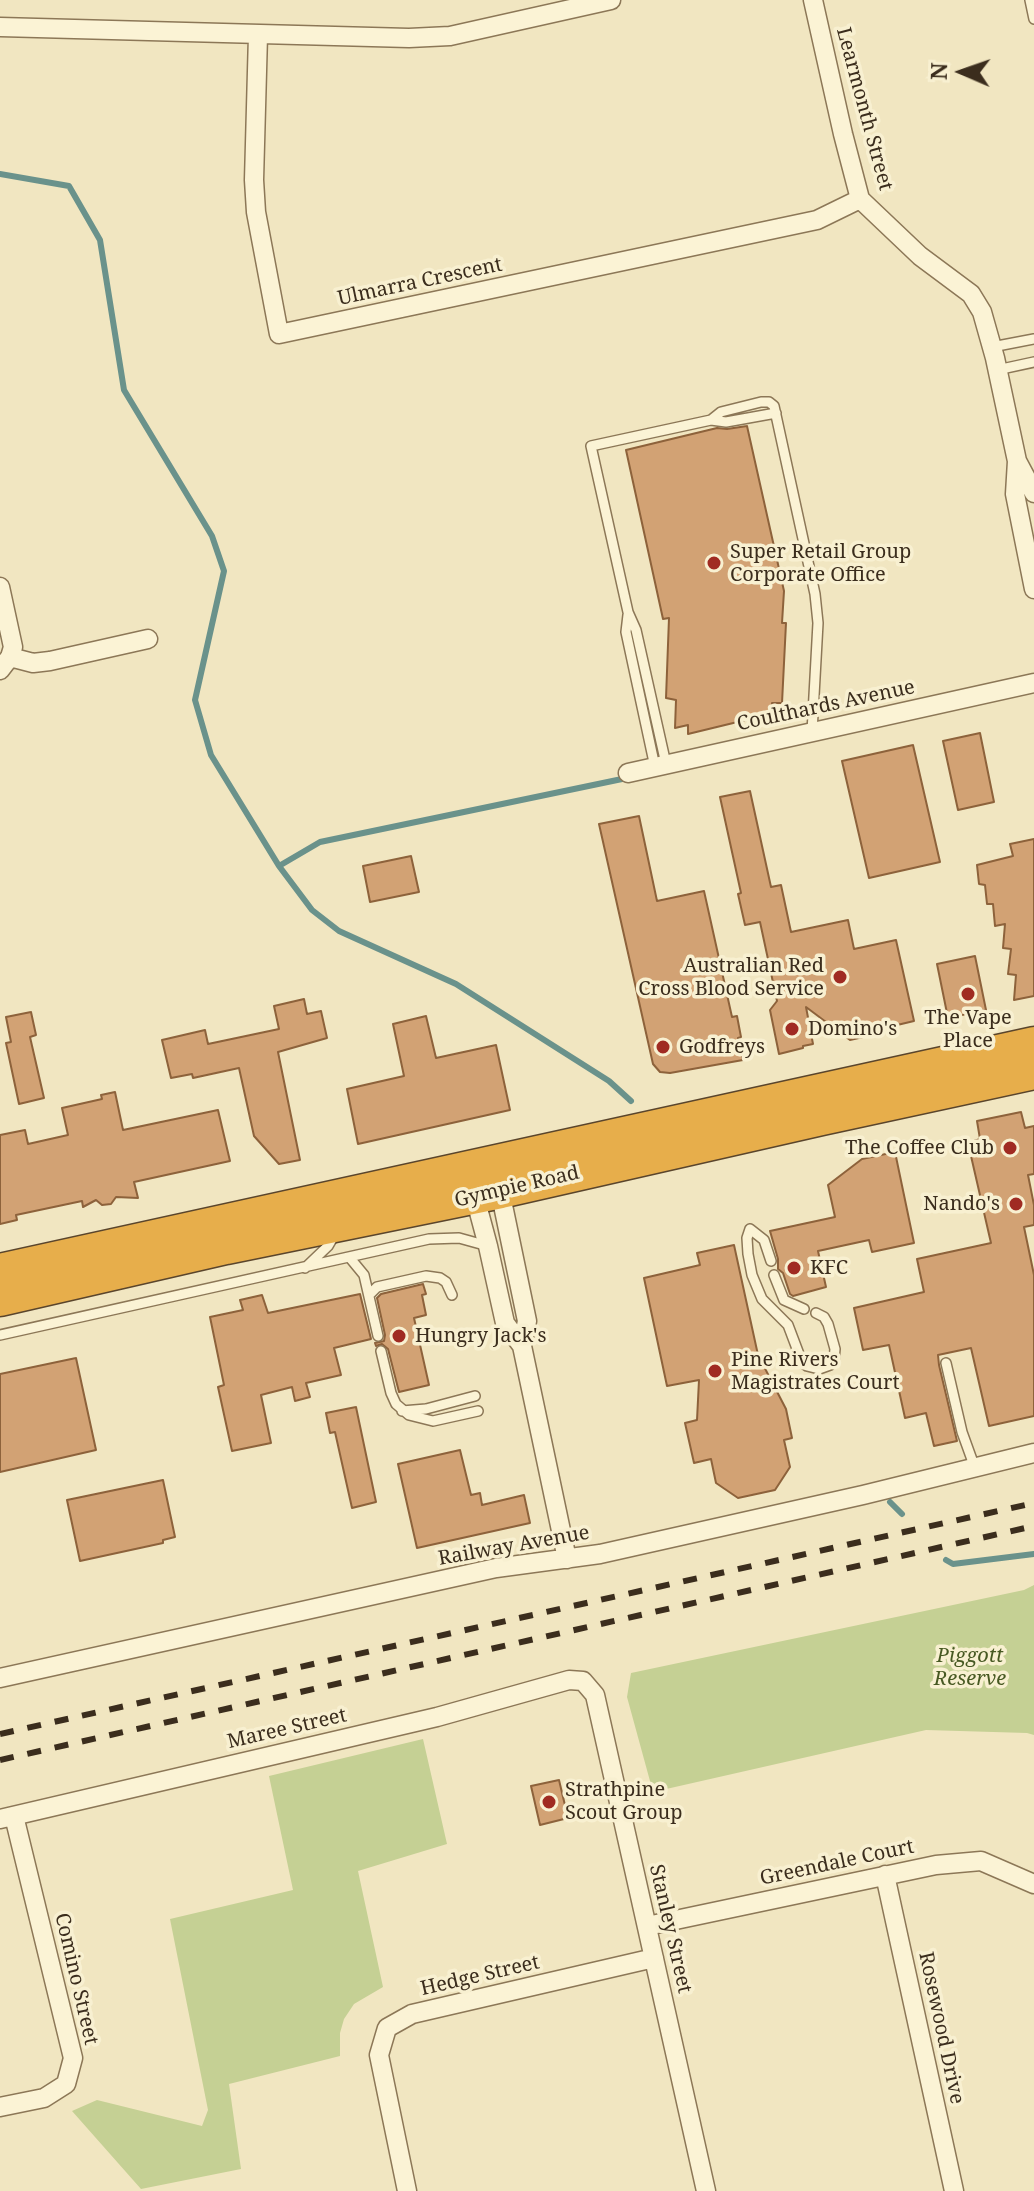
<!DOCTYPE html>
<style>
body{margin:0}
#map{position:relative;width:1034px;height:2191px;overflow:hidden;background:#f1e6c1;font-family:"Noto Serif",serif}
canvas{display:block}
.north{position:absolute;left:922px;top:32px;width:80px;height:80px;-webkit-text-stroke:6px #f8f0d1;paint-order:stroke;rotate:272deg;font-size:22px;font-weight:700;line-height:32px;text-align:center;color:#3b2d1d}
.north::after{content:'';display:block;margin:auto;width:28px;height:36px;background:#3b2d1d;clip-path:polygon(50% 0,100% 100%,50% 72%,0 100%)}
</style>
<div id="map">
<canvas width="1034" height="2191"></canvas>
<div class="north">N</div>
</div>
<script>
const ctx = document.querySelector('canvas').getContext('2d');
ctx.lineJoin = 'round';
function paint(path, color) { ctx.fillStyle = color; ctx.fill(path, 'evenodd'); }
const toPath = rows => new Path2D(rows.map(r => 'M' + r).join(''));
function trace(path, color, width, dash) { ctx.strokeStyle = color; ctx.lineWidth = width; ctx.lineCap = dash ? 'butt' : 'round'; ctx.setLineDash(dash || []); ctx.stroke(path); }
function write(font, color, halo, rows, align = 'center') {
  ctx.font = font + ' "Noto Serif",serif'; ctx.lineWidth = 7; ctx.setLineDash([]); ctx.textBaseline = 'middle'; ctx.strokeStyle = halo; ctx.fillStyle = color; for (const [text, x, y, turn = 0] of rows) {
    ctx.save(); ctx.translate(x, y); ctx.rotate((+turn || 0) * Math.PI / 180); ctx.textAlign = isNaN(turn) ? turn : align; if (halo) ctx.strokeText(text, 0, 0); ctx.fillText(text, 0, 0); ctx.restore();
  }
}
const green = toPath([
 [1034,1585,1034,1735,1027,1733,926,1730,653,1792,627,1697,631,1673,1024,1590],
 [423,1739,447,1844,358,1871,383,1987,354,2004,344,2019,340,2033,340,2056,229,2084,241,2169,141,2189,72,2111,97,2100,202,2126,208,2110,170,1919,293,1890,269,1776]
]);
const stream = toPath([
 [0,174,69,186,100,240,124,390,212,536,224,571,195,700,211,755,279,866,312,910,339,931,456,984,609,1081,631,1101],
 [279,866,320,842,622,779],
 [890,1502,902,1514],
 [946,1560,953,1564,1034,1554]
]);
const building = toPath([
 [747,426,784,591,782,623,786,623,782,703,772,703,771,717,758,717,688,734,688,725,675,728,676,700,666,698,669,618,663,619,626,450,717,428,727,429,747,426],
 [980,733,994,802,958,810,943,741,980,733],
 [913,745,940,862,869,878,842,761,913,745],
 [750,791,771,887,781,885,791,932,848,920,854,949,896,940,914,1021,872,1031,872,1035,850,1040,806,1007,813,1044,803,1046,803,1048,779,1054,770,1010,777,1001,760,922,745,925,738,894,741,893,720,797,750,791],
 [639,816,657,901,704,891,732,1017,737,1016,741,1037,738,1038,743,1060,670,1073,660,1072,653,1064,599,824,639,816],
 [1034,839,1034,996,1014,1000,1016,975,1008,974,1011,949,1003,948,1005,924,995,926,993,904,987,904,985,885,979,884,977,865,1013,856,1010,844,1034,839],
 [411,856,419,892,370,902,363,866,411,856],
 [975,956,986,1010,948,1018,937,964,975,956],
 [304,999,307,1014,321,1011,327,1038,278,1052,300,1160,279,1164,254,1136,239,1068,193,1078,192,1074,171,1078,162,1040,205,1030,208,1044,279,1029,274,1006,304,999],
 [31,1012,36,1035,30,1037,44,1098,19,1104,6,1043,11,1042,6,1017,31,1012],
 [426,1016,436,1058,496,1045,510,1110,358,1144,347,1089,404,1076,393,1024,426,1016],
 [115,1092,123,1130,218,1110,230,1161,134,1182,138,1198,116,1197,111,1204,102,1205,96,1200,83,1207,82,1201,16,1215,17,1220,0,1224,0,1135,25,1130,28,1144,68,1135,62,1108,102,1099,101,1095,115,1092],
 [1021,1112,1025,1128,1034,1126,1034,1174,1028,1175,1034,1205,1034,1225,1024,1227,1034,1275,1034,1416,989,1426,971,1348,938,1355,939,1365,957,1441,934,1446,926,1413,905,1418,889,1345,863,1350,854,1308,924,1292,917,1259,991,1243,968,1143,980,1139,977,1121,1021,1112],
 [895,1152,914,1243,872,1252,869,1240,818,1251,826,1287,793,1296,790,1294,783,1273,778,1269,778,1259,770,1231,835,1217,828,1185,862,1159,895,1152],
 [734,1245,758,1355,786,1409,792,1438,784,1440,790,1467,775,1490,738,1498,716,1483,711,1459,694,1463,685,1423,697,1420,699,1380,667,1386,644,1278,700,1265,697,1253,734,1245],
 [423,1284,426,1294,422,1295,426,1315,414,1318,429,1385,399,1392,388,1349,382,1344,376,1346,375,1343,384,1341,385,1335,377,1298,381,1294,423,1284],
 [360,1294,371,1339,334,1348,341,1375,306,1383,310,1397,295,1401,292,1387,261,1395,271,1443,232,1451,218,1387,224,1385,210,1317,243,1310,240,1300,262,1295,268,1313,360,1294],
 [76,1358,96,1450,0,1472,0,1374,76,1358],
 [356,1407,376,1502,352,1508,335,1432,330,1433,326,1413,356,1407],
 [460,1450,471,1495,480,1493,482,1505,524,1495,530,1523,417,1548,398,1464,460,1450],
 [163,1480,175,1537,163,1540,163,1543,80,1561,67,1500,163,1480],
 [559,1780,568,1818,540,1825,531,1786,559,1780]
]);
const lane = toPath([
 [1030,0,1034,19],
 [992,347,1034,339],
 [997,370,1034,362],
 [711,420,721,412,761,402,769,402,774,406,815,594,818,623,812,732],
 [628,615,626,632,655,767],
 [666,764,636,630,628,612,591,446,711,420,726,422,776,413],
 [350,1258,364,1275,378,1336],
 [771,1261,764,1240,750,1229,747,1238,748,1254,752,1275,762,1299,788,1325,802,1362,807,1366,819,1369,830,1365,834,1360,835,1349,828,1324,824,1317,816,1313],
 [305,1268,328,1246,335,1234],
 [774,1275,784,1300,804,1309],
 [369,1295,377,1287,426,1276,440,1278,446,1282,452,1295],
 [0,1335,429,1239,459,1238,488,1246],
 [381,1351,391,1393,396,1404,409,1415,433,1421,478,1411],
 [946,1363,962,1432,975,1468],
 [402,1411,426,1409,475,1396]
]);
const street = toPath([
 [813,0,843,134,860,199,920,256,971,294,982,312,995,358,1017,461,1015,494,1034,589],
 [0,27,409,38,450,36,611,0],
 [258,35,254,180,256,212,279,334,817,220,860,199],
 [1017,461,1034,493],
 [0,587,13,647,10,657,0,670],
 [10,657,33,663,50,661,148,639],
 [628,773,1034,683],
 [499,1186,527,1321,522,1346,567,1559],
 [473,1190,488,1246,505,1323,522,1346],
 [0,1678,496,1568,600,1554,863,1495,1034,1453],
 [0,1819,437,1717,569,1680,583,1681,595,1695,706,2191],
 [885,1875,954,2191],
 [647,1926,936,1865,981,1861,1034,1884],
 [0,2107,44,2098,66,2084,73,2058,14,1816],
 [407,2191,379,2055,387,2028,412,2014,654,1958]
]);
const highway = toPath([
 [0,1271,1034,1044],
 [0,1299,226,1247,501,1191,822,1118,1034,1072]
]);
const rail = toPath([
 [0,1734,1034,1503],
 [0,1760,1034,1526]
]);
const markers = [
 [714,563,8,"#a02b22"],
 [840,977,8,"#a02b22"],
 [968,994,8,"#a02b22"],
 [792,1029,8,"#a02b22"],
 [663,1047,8,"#a02b22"],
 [1010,1148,8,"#a02b22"],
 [1016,1204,8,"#a02b22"],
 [794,1268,8,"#a02b22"],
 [399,1336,8,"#a02b22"],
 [715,1371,8,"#a02b22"],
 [549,1802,8,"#a02b22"]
];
const streetNames = [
 ["Learmonth Street",864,109,75],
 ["Ulmarra Crescent",420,282,-12],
 ["Coulthards Avenue",826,706,-12],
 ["Gympie Road",517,1187,-13],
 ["Railway Avenue",514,1546,-10],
 ["Maree Street",287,1729,-13],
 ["Greendale Court",837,1863,-12],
 ["Stanley Street",670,1929,77],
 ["Hedge Street",480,1976,-13],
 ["Comino Street",76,1979,77],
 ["Rosewood Drive",941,2028,78]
];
const poiNames = [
 ["Super Retail Group",730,552],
 ["Corporate Office",730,575],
 ["Australian Red",824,966,"right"],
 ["Cross Blood Service",824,989,"right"],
 ["The Vape",968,1018,"center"],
 ["Place",968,1041,"center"],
 ["Domino's",808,1029],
 ["Godfreys",679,1047],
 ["The Coffee Club",994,1148,"right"],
 ["Nando's",1000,1204,"right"],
 ["KFC",810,1268],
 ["Hungry Jack's",415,1336],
 ["Pine Rivers",731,1360],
 ["Magistrates Court",731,1383],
 ["Strathpine",565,1790],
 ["Scout Group",565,1813]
];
const parkNames = [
 ["Piggott",970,1656],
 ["Reserve",970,1679]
];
paint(green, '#c5d094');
trace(stream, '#6a928b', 6);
paint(building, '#d2a274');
trace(building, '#8d623b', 2);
trace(lane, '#8c7757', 12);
trace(street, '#8c7757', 21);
trace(highway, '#5a452c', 37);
trace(lane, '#fbf3d5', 9);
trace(street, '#fbf3d5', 18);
trace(highway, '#e7ae4b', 34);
trace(rail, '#3b2d1d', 6, [14, 14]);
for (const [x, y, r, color] of markers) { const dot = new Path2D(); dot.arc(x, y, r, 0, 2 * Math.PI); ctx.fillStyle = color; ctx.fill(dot); trace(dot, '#f8f0d1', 3); }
write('20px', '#3b2d1d', '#f8f0d1', streetNames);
write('20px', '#3b2d1d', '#f8f0d1', poiNames, 'left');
write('italic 20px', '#475922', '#f8f0d1', parkNames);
</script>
